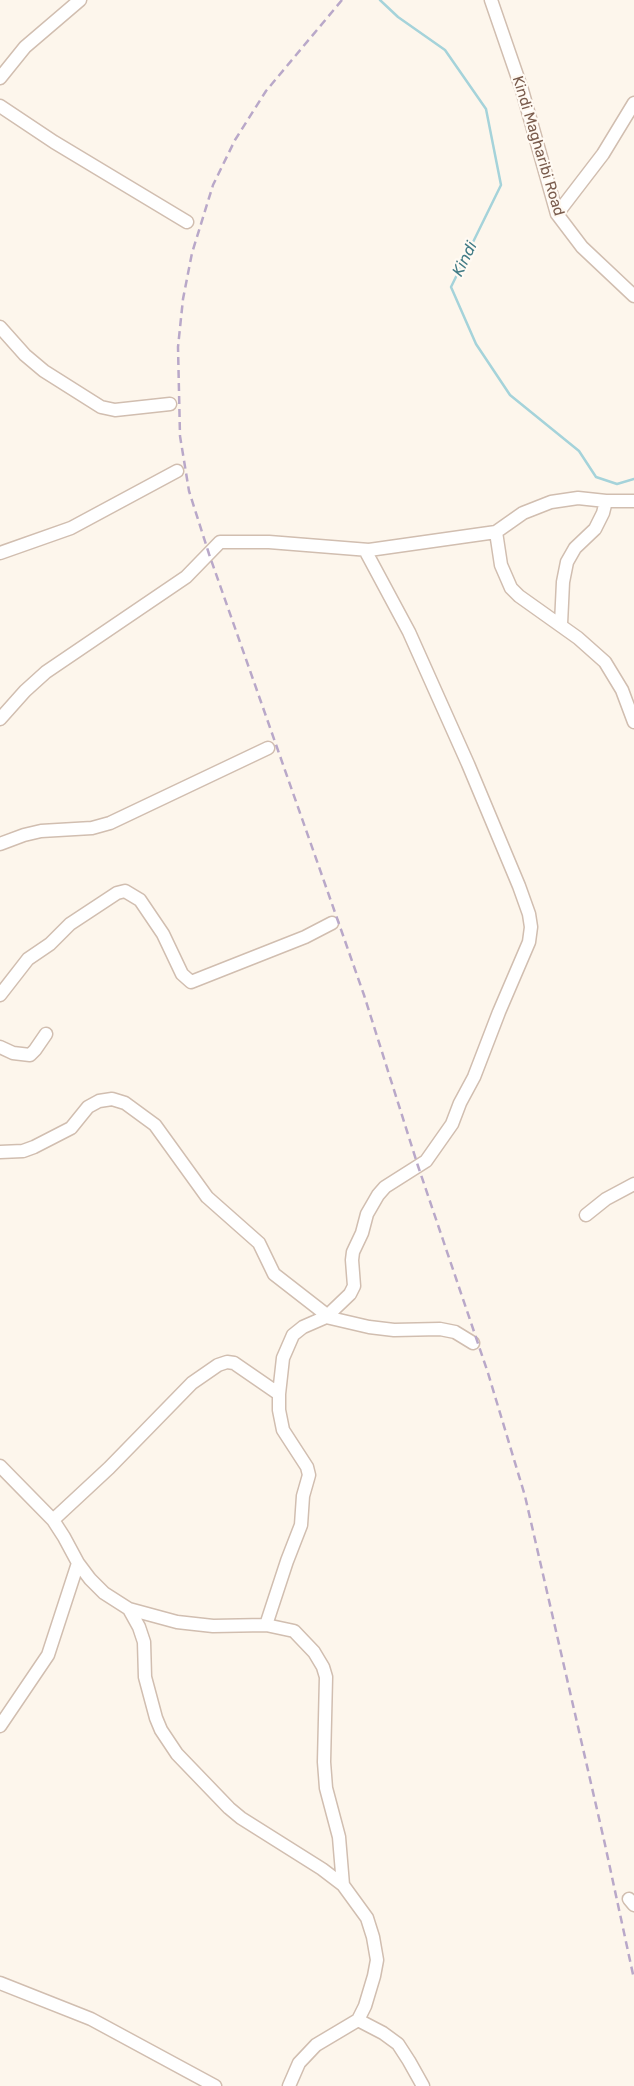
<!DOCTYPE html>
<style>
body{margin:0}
canvas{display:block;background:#fdf6ec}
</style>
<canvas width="634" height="2086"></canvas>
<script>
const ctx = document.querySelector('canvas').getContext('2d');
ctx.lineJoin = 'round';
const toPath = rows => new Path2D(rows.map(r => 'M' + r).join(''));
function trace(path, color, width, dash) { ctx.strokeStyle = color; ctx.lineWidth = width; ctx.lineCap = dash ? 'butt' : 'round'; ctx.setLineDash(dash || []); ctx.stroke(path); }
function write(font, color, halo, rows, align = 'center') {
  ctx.font = font + ' Rubik,sans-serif'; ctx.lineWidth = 4.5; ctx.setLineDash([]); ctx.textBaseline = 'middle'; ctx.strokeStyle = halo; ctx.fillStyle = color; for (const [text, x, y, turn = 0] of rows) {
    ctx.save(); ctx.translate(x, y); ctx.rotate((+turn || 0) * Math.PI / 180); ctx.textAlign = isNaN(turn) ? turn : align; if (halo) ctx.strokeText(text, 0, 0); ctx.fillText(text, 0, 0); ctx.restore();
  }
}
const stream = toPath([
 [380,0,398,17,445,50,486,109,501,185,451,287,476,344,510,395,579,451,596,477,617,484,634,479]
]);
const minor = toPath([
 [491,0,522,90,557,214,582,247,634,296],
 [0,78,25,47,80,0],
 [0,106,54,142,187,222],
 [557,214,603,154,634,103],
 [0,327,25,355,44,371,101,407,115,410,170,404],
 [496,532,501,565,511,588,519,596,578,638,605,662,622,690,634,722],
 [0,553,71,528,177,471],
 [561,624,563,582,567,562,575,548,595,529,603,513,606,501],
 [0,719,25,691,46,672,186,577,220,542,269,542,369,550,496,532,523,513,551,502,578,498,606,501,634,501],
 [0,844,24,835,41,831,92,828,110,823,268,748],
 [0,995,28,959,50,944,70,924,117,893,125,891,140,900,163,934,182,974,191,982,305,937,332,923],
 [0,1047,13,1053,30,1055,35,1050,46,1034],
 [0,1152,23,1151,34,1147,71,1128,88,1107,99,1101,112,1099,125,1103,155,1125,207,1197,259,1243,274,1274,328,1316],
 [586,1215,606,1199,634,1184],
 [326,1317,350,1294,354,1286,352,1260,353,1252,362,1233,367,1214,378,1195,385,1187,426,1161,452,1124,460,1103,474,1077,499,1012,529,942,531,927,529,914,519,886,468,764,409,632,365,550],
 [0,1466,53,1520,64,1537,78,1563,90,1579,104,1593,129,1609,139,1627,144,1642,145,1677,156,1718,161,1730,177,1754,229,1808,241,1818,322,1869,343,1885],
 [53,1520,109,1468,192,1383,218,1365,227,1362,234,1363,279,1394],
 [129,1609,177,1622,213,1626,266,1625,294,1631,314,1652,323,1667,326,1677,324,1762,326,1788,339,1837,343,1885,367,1918,373,1937,377,1960,374,1976,365,2006,358,2020,316,2045,299,2063,289,2086],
 [266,1625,287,1561,301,1525,303,1496,309,1475,307,1467,283,1430,279,1410,279,1394,283,1358,293,1335,303,1327,326,1317,369,1327,394,1330,440,1329,455,1332,473,1343],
 [0,1726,48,1655,78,1563],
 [629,1899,634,1905],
 [0,1983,91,2019,215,2086],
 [358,2020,383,2033,398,2044,409,2061,423,2086]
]);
const rail = toPath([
 [342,0,266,91,235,140,213,185,192,253,183,299,178,347,180,436,189,491,209,554,364,995,418,1166,488,1373,525,1496,604,1840,634,1979]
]);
const streetNames = [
 ["Kindi Magharibi Road",538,146,73]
];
const waterNames = [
 ["Kindi",465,259,-64]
];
trace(stream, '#a5d3da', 2.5);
trace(minor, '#d1beb0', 15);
trace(minor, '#fff', 12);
trace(rail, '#b9a8c9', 2.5, [8, 5]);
write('15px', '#7a5c4d', '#fffaf3', streetNames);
write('italic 16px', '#437c86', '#fffaf3', waterNames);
</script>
